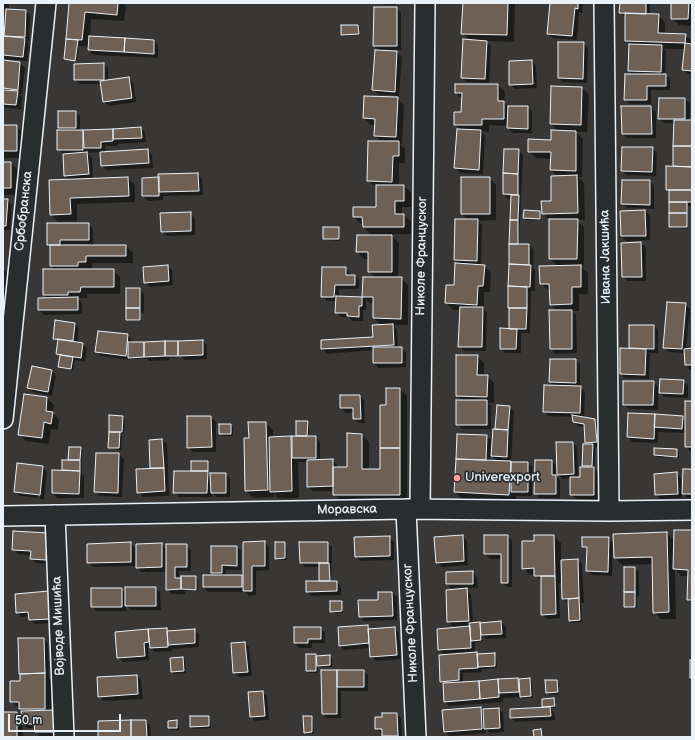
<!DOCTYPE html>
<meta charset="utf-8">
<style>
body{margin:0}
#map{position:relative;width:695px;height:740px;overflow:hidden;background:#383736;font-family:"Balsamiq Sans",sans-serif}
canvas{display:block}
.frame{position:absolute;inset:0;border:4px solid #e8f1f8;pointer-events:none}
.scale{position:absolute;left:8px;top:714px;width:113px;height:18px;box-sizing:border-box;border:2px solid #e8f1f8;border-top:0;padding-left:5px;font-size:12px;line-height:14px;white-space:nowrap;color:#e8f1f8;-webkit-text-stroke:3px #2a2d2e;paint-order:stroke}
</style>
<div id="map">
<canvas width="695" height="740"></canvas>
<div class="frame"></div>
<div class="scale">50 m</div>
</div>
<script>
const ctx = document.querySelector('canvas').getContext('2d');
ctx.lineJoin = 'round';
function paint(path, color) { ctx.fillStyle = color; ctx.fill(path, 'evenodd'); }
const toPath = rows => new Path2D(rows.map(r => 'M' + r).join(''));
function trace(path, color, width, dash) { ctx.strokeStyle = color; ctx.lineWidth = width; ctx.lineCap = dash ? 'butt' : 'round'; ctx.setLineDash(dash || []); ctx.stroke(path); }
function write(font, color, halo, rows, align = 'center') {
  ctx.font = font + ' "Balsamiq Sans",sans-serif'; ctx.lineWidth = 3.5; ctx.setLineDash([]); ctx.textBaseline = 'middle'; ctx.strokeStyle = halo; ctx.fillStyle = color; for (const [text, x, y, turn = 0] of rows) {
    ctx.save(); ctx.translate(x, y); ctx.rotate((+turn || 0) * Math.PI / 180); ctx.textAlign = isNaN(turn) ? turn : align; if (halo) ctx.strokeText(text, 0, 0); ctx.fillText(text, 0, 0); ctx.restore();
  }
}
const shadow = toPath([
 [3,3,9,3,9,10,26,11,30,15,29,41,26,41,29,43,27,61,3,59,3,37,8,38,5,35,7,10,3,10],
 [70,3,123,3,126,6,124,21,91,19,90,37,154,41,158,45,158,58,93,55,89,50,89,47,79,46,77,60,66,59,66,60,65,59],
 [371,3,396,3,396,5,373,4],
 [464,3,515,3,514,42,486,41,491,46,489,83,467,82,462,77,470,40,462,33],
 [551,3,583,3,582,13,579,12,577,40,553,38,548,34],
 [621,3,650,3,650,15,658,15,665,22,665,34,685,35,692,42,692,74,688,74,684,70,686,49,664,49,666,51,665,75,670,79,670,90,651,90,651,104,630,104,625,100,633,75,629,71,630,45,626,41,625,17,620,12],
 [672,3,692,3,692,26,679,25,672,18],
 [396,8,401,13,401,50,395,50,402,57,399,96,378,94,373,90,380,51,374,46],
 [358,26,360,28,360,35,344,36,342,34],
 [584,43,588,48,587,83,563,82,559,78],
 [3,61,20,63,25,68,22,94,19,94,22,97,21,109,3,107],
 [532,61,536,66,537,88,515,89,510,84],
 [104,64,108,69,108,81,129,78,133,83,136,102,109,106,104,102,102,84,80,84,75,80],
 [498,85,505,92,504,103,508,107,527,107,532,111,532,133,513,133,508,128,508,126,489,125,489,132,481,131,485,136,483,174,460,173,455,168,461,130,455,124,462,113,463,100,456,93],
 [582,88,589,95,587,132,576,132,583,139,582,177,578,177,584,183,585,220,576,220,584,227,584,266,580,266,588,273,588,294,579,294,579,311,572,311,576,315,577,353,555,354,551,349,557,311,551,305,550,290,548,290,541,283,558,267,550,258,550,221,543,213,552,202,558,177,551,170,552,159,536,158,529,151,552,141,558,132,551,124],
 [397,98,404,105,402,144,400,144,405,149,405,163,399,163,399,186,404,186,411,193,411,207,402,207,402,215,404,215,411,222,411,234,390,234,399,243,398,278,401,278,408,285,408,325,393,325,397,330,398,348,402,348,406,353,406,367,378,368,374,363,374,350,327,354,322,349,322,341,374,338,382,326,374,318,374,303,370,303,366,299,366,310,363,310,363,321,352,321,349,317,341,317,336,312,336,301,327,301,322,296,346,268,350,273,350,276,355,276,359,280,359,289,339,289,339,297,363,298,363,278,375,278,369,271,369,259,364,259,357,252,372,236,364,227,363,224,361,224,354,217,377,208,377,188,368,181,381,142,375,136,375,125,371,125,364,118],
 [660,99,685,99,690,104,689,121,692,121,692,206,688,206,688,229,672,228,670,226,670,192,667,189,674,167,675,123,664,123,659,119],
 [622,107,651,107,656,112,656,138,627,138,623,134],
 [75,112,80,116,80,131,141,128,145,133,146,142,117,144,117,146,105,146,106,153,148,150,152,155,153,168,106,170,102,166,101,152,89,153,87,150,87,153,92,158,93,179,128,178,135,185,135,202,77,204,77,221,58,222,51,215,69,180,65,175,64,154,58,149,62,131,59,128],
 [3,126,16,126,23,133,23,158,3,158],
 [652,148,657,153,656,176,626,175,622,170],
 [518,150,523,155,519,245,529,245,534,250,533,268,535,270,535,291,531,291,530,333,521,333,521,353,505,353,501,348,510,330,510,309,509,307,512,199,508,199,504,194],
 [3,163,11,163,18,170,18,195,3,195],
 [198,174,202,179,203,195,163,196,163,200,148,201,143,196],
 [489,178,496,185,496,220,478,221,482,225,481,266,484,266,491,273,490,292,484,292,484,309,487,313,486,351,464,351,459,346,460,310,453,310,446,303,455,286,460,264,455,260,468,220,462,214],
 [650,181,654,186,654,209,627,208,622,203],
 [3,200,7,200,12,205,10,230,3,230],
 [645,211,650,215,650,240,626,241,622,236,621,212],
 [539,212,541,214,541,220,526,220,524,218],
 [190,213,195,218,195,235,167,236,162,232],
 [89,224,93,229,93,246,126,246,133,253,133,263,92,263,92,270,113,270,120,277,120,294,87,294,87,298,77,298,82,303,82,314,44,315,39,310,39,299,48,298,44,295,56,270,51,266,51,248,48,245],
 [64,244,87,244,87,246,64,246],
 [338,228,340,230,340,241,326,240,324,238],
 [641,243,646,248,646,281,627,281,623,277],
 [168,266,172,270,173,285,150,287,145,282],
 [3,269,7,273,5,296,3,296],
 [140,289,144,294,144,313,141,313,141,321,129,321,127,319],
 [685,304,690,309,686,350,692,349,692,370,690,370,686,365,685,353,669,352,665,348],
 [75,324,79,328,77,343,82,344,87,349,85,362,75,360,73,370,61,368,59,366,61,358,57,354,58,343,54,338],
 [630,326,654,326,658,330,658,353,650,353,649,379,625,378,621,374,630,349],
 [99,332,128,335,132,340,132,343,203,341,207,345,207,359,184,360,181,357,169,358,170,360,150,361,147,359,131,359,130,358,130,360,101,356,96,352],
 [477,356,484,363,484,376,487,376,494,383,494,403,488,403,491,406,491,429,462,429,457,424,462,401,457,395],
 [576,360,580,365,580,387,585,392,584,418,595,420,600,425,601,446,595,447,594,468,598,473,598,499,576,499,571,494,571,479,562,479,557,473,556,476,560,480,560,498,539,498,535,493,552,461,558,467,573,443,577,447,578,478,581,478,585,468,583,465,588,445,586,443,586,428,578,426,574,422,573,417,549,416,544,412,555,386,550,382],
 [32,367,52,371,56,376,52,396,33,392,28,388],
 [683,381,688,385,688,398,665,397,660,393],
 [653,382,658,387,658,410,629,409,624,405],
 [400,389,407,396,407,501,341,501,334,494,334,491,313,491,308,486,308,462,298,462,299,498,278,498,274,494,274,497,253,498,246,491,250,439,266,423,273,430,273,438,291,438,293,439,299,437,307,422,309,424,309,437,316,437,320,442,320,460,332,460,337,465,337,468,348,468,362,435,369,442,369,470,381,470,387,406],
 [25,395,47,398,54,405,53,413,59,420,58,430,51,429,49,444,26,441,19,434],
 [360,396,364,400,365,423,359,423,354,419,354,412,346,413,341,408],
 [692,402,692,453,686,447,686,433,658,432,658,443,632,442,628,437,629,414,682,417,686,421],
 [498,406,509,407,514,411,511,463,528,463,532,467,532,496,516,496,516,501,462,499,455,492,458,435,486,436,491,440,491,448,493,448,496,431],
 [490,454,497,461,490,461],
 [123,417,125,419,124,434,122,433,121,450,111,449,109,447],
 [188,417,211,417,216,422,216,452,193,452,188,447],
 [220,425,231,425,233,427,233,436,222,436,220,434],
 [162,440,167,444,169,496,143,497,138,492,151,469,150,441],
 [80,448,82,450,82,474,84,476,84,498,57,498,53,493,65,471,63,470],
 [677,450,679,452,679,458,657,457,655,455],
 [97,454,119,454,124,459,122,497,100,496,95,491],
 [207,462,209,464,209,474,211,476,225,474,230,478,230,497,216,497,212,492,212,497,179,497,174,492,192,472],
 [42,467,47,472,44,499,40,499,43,470,41,470,38,498,20,496,15,492],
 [692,470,692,498,687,498,682,492,682,498,660,499,656,495,676,473,681,478,681,486,683,486],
 [692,531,692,604,688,600,689,576,681,576,675,569,676,619,661,619,654,612,653,564,622,565,615,558,667,533,675,541],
 [47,534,50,564,36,563,31,558,31,555,18,554,13,550],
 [462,536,467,541,468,565,442,567,437,563],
 [508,536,512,541,512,587,507,587,502,583,502,559,490,559,485,554],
 [554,536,561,543,561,561,578,560,582,565,584,603,581,603,582,622,572,623,570,621,569,603,567,603,563,598,562,583,559,583,560,618,547,619,542,614,542,582,536,575,530,575,523,568,535,542],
 [389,537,394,542,394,560,360,561,356,557],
 [608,538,613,543,612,576,592,575,587,571,588,551,583,546],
 [264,542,269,547,269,570,256,571,256,595,249,596,245,592,208,592,204,587,216,576,212,573,237,547,241,551,241,570,226,570,226,576,242,576,244,578],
 [130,543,137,549,162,544,167,550,186,545,191,550,191,571,179,571,179,579,195,577,198,579,198,591,185,591,185,594,172,594,167,589,167,572,141,572,137,566,93,567,88,562],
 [284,543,286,545,287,560,278,560,276,558],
 [327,543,332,547,331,582,337,582,341,587,341,595,311,596,307,591,320,582,320,567,305,567,301,563],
 [634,568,639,572,639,596,637,596,637,608,627,608,625,606],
 [473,572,477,577,478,588,465,588,471,594,473,624,501,622,506,627,506,638,487,639,482,635,483,641,475,642,475,653,478,655,494,654,496,656,497,668,482,669,482,672,463,673,463,683,530,679,532,681,533,698,522,698,521,697,503,698,503,702,449,706,445,702,444,684,441,681,445,655,439,650,462,628,462,626,453,626,448,622,453,590,447,584],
 [518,682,520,682,520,693,518,693],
 [156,588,160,593,161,610,131,610,126,605,126,611,96,611,92,606,121,589,126,593],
 [49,592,55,623,35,624,30,620,30,616,21,617,17,612],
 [379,593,392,593,397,597,397,620,364,621,360,617,379,601],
 [341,602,343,604,343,613,333,613,331,611],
 [367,626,371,630,394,628,399,633,401,659,376,661,371,657,370,648,344,650,340,645],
 [295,628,320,628,325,633,325,643,312,643,312,648,299,648,295,643],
 [166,629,169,631,194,630,199,634,199,647,172,649,172,651,155,652,151,647,148,647,149,660,123,662,118,657,117,633],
 [44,639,48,643,49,678,52,681,51,712,58,736,40,737,36,732,36,728,27,728,23,724,23,737,3,737,3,713,16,713,22,719,22,711,11,701,21,682,20,673],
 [245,643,249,647,252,676,239,677,234,673,232,644],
 [307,655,330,656,332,658,332,667,318,667,318,673,309,673,307,671],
 [183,658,185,660,186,673,174,674,172,672],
 [322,671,363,671,368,675,368,691,341,691,341,718,327,718,323,713],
 [137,676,141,680,143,699,103,701,99,696],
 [557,681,559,683,559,694,549,695,547,693],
 [262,692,267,696,269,720,255,721,251,716],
 [554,699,556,701,556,708,550,708,554,712,555,720,516,722,511,718,543,708,543,700],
 [480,708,484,712,498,709,503,713,504,732,490,733,486,729,486,733,449,736,445,731],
 [397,714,401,718,402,737,384,737,383,733,381,733,376,728,383,718],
 [208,717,210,719,211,728,193,729,191,727],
 [311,717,313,719,314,734,307,734,305,732],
 [146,721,150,725,151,737,99,737],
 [176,721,178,723,179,730,171,730,169,728]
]);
const building = toPath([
 [69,3,118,3,117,15,85,12,82,40,66,39,69,3],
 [463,3,508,3,507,35,461,34,463,3],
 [550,3,578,3,578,9,575,8,572,36,547,34,550,3],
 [620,3,646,3,646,14,619,13,620,3],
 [671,3,689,3,688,19,671,19,671,3],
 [374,7,397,7,397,46,373,46,374,7],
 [6,9,26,10,25,37,4,36,6,9],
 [625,13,659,14,658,33,686,34,685,43,625,41,625,13],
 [341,25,358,25,359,34,341,35,341,25],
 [3,36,25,38,23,57,3,55,3,36],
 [89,36,125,38,124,52,88,50,89,36],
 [125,38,154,40,154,54,124,52,125,38],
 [66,39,78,40,75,61,64,59,66,39],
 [463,39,487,41,485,79,461,78,463,39],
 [558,42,584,42,583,79,558,78,558,42],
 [685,43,692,44,692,71,682,70,685,43],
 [629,44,662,45,661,72,628,71,629,44],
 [375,50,397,51,395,92,372,90,375,50],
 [3,60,20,62,18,90,3,88,3,60],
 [532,60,533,84,509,85,509,61,532,60],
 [104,63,104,80,74,80,74,64,104,63],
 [625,74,666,74,666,86,647,86,647,100,624,100,625,74],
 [129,77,132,98,103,102,100,81,129,77],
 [455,84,498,84,498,101,504,101,504,119,482,119,482,125,454,125,454,112,461,112,462,93,455,93,455,84],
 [551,86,582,87,581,125,550,124,551,86],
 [3,90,18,91,16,105,3,104,3,90],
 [364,96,398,97,396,137,374,136,375,119,363,118,364,96],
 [659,98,685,98,685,119,658,119,659,98],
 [508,106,528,106,528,129,507,128,508,106],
 [621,106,651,106,652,134,622,134,621,106],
 [58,111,76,111,76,128,58,128,58,111],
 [674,120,692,120,692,146,673,146,674,120],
 [3,125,17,125,17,151,3,151,3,125],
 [141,127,142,138,113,139,113,129,141,127],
 [113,129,113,141,101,142,101,148,84,148,83,130,113,129],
 [457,129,481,130,479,170,454,168,457,129],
 [57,130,83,130,83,150,57,150,57,130],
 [551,130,576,131,576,171,550,170,551,152,528,152,528,139,551,140,551,130],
 [368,141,399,141,399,156,393,156,392,182,367,181,368,141],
 [673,146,692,146,692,167,673,166,673,146],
 [622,147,653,147,652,172,621,171,622,147],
 [148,149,149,163,101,166,100,152,148,149],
 [504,149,519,149,518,174,503,173,504,149],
 [87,152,89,174,64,176,63,154,87,152],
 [3,162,11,162,11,188,3,188,3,162],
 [666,166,692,167,692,190,666,190,666,166],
 [198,173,199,191,159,192,158,174,198,173],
 [503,173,518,174,518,195,503,194,503,173],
 [577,175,578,213,542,214,541,201,551,201,551,176,577,175],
 [128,177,129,196,70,198,71,214,50,215,49,180,128,177],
 [159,177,159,196,142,196,142,178,159,177],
 [461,177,490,177,490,214,461,214,461,177],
 [622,180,650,180,650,205,621,204,622,180],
 [376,185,404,185,404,201,395,201,395,214,404,214,404,227,363,227,362,217,353,217,353,207,376,207,376,185],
 [669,190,692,190,692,202,669,202,669,190],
 [511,195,519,195,518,220,510,220,511,195],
 [3,199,8,199,6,226,3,226,3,199],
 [669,202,687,202,687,213,669,213,669,202],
 [524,210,540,211,540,219,523,218,524,210],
 [645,210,646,236,621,236,620,211,645,210],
 [191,212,191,231,161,232,160,213,191,212],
 [669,213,687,213,687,227,669,227,669,213],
 [455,219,478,219,477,261,454,260,455,219],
 [549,219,578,219,577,259,549,259,549,219],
 [510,220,518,220,518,244,509,244,510,220],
 [47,223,89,223,89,240,60,240,60,245,47,245,47,223],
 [323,227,339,227,339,239,323,239,323,227],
 [357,235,392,235,392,272,368,272,368,252,356,252,357,235],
 [641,242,642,277,622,277,621,243,641,242],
 [509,244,529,244,529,265,509,264,509,244],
 [50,245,126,245,126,256,86,256,86,262,78,262,78,266,50,266,50,245],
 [455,263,485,265,483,286,478,286,477,305,445,303,446,285,454,285,455,263],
 [509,264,531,265,530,287,508,286,509,264],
 [168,265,169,281,144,283,143,267,168,265],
 [581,265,581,287,572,287,572,304,550,305,549,284,540,284,539,266,581,265],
 [322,267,346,267,346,275,355,275,355,285,335,285,334,297,321,297,322,267],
 [43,269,114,269,114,287,81,287,80,292,68,292,68,295,43,295,43,269],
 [363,277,402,277,401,319,373,318,373,297,362,297,363,277],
 [508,286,527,287,527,308,508,308,508,286],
 [126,288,140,288,140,308,126,308,126,288],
 [336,296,362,297,362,306,359,306,359,317,347,316,347,313,335,313,336,296],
 [78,297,78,310,38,310,38,298,78,297],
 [667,302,686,303,682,349,663,348,667,302],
 [460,307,483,307,482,347,458,347,460,307],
 [126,308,140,308,140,320,126,320,126,308],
 [509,308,527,308,526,329,509,329,509,308],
 [549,310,572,310,572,349,550,349,549,310],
 [55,320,75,323,73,341,53,339,55,320],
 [393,324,394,345,321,349,321,340,373,337,372,325,393,324],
 [629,325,654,325,654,349,629,348,629,325],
 [500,328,517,329,516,349,500,349,500,328],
 [98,331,128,334,126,356,95,352,98,331],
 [58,339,83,343,81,358,56,354,58,339],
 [203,340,203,355,178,356,178,341,203,340],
 [165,341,165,356,144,357,144,342,165,341],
 [165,341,178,341,178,356,165,356,165,341],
 [128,342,144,342,144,357,128,358,128,342],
 [373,347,402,347,402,363,373,363,373,347],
 [620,348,646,349,645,375,620,374,620,348],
 [692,348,692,365,685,365,684,349,692,348],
 [60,355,73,357,71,369,58,367,60,355],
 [456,355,478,355,477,375,488,375,487,397,456,396,456,355],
 [550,359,576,359,576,383,549,382,550,359],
 [32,366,52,370,48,392,27,388,32,366],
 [660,379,684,380,683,394,659,393,660,379],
 [623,381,654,381,653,405,623,405,623,381],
 [544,385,581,386,580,413,543,412,544,385],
 [386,388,400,388,400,448,380,448,380,405,386,405,386,388],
 [24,394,47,397,46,411,53,412,51,424,44,422,42,438,18,435,24,394],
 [340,395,360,395,361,419,353,419,353,408,340,408,340,395],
 [456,400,487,400,487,425,456,425,456,400],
 [685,401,692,401,692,447,685,447,685,401],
 [497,405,510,406,508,430,495,429,497,405],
 [628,413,655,414,654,439,627,437,628,413],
 [655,414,683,416,682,429,654,427,655,414],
 [109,415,123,416,122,432,109,432,109,415],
 [572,415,595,419,597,442,585,443,584,424,573,422,572,415],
 [187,416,211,416,212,447,187,448,187,416],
 [296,421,308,421,307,436,296,436,296,421],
 [248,422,266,422,268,490,245,491,244,438,249,438,248,422],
 [219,424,231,424,231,434,219,434,219,424],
 [493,429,508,430,507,457,491,456,493,429],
 [109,432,120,432,119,448,108,448,109,432],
 [347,433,362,434,362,469,380,469,380,448,400,448,400,495,333,495,333,467,347,467,347,433],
 [457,434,487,435,486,460,456,459,457,434],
 [291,436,292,491,270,492,269,437,291,436],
 [292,436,316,436,316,458,292,458,292,436],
 [162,439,164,468,150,468,149,440,162,439],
 [556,442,573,442,574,474,557,475,556,442],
 [583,444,593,444,592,466,582,466,583,444],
 [69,447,81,447,80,460,68,460,69,447],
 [654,448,677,449,677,457,654,455,654,448],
 [96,453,119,453,118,493,94,492,96,453],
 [333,459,333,486,307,487,307,460,333,459],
 [456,459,511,461,509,495,454,492,456,459],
 [62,460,80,460,80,471,62,470,62,460],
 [535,460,552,460,552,475,556,475,556,494,534,494,535,460],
 [191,461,208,461,208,471,191,471,191,461],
 [511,462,528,462,528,492,511,492,511,462],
 [17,463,43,466,40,495,14,492,17,463],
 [580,467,594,467,594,495,570,495,570,477,580,477,580,467],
 [164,468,165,491,137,493,136,469,164,468],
 [683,469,692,469,692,494,682,494,683,469],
 [52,470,80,471,79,494,52,493,52,470],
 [174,471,208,471,207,493,173,493,174,471],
 [677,472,678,494,655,495,654,474,677,472],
 [210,473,226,473,226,493,211,493,210,473],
 [674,530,692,530,692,600,687,600,688,570,673,569,674,530],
 [13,531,48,533,46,560,30,559,31,551,12,550,13,531],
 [667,532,669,612,653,613,652,557,614,558,613,534,667,532],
 [463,535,464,561,436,563,434,537,463,535],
 [484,535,508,535,508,583,501,583,501,554,484,554,484,535],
 [534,535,554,535,555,576,534,576,534,568,522,569,522,541,534,541,534,535],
 [390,536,390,556,355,557,354,537,390,536],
 [582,537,609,537,608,572,586,571,587,547,582,547,582,537],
 [265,541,265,566,252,566,252,591,243,591,243,542,265,541],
 [131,542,131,562,87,563,87,544,131,542],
 [275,542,285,542,285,558,275,559,275,542],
 [299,542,328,542,328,563,300,563,299,542],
 [162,543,162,567,136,568,136,544,162,543],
 [166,544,187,544,187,567,175,567,175,578,181,578,181,589,166,590,166,544],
 [211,546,237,546,237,566,222,565,222,573,211,573,211,546],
 [578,559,579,598,562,599,561,560,578,559],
 [319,563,329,563,330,581,319,581,319,563],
 [624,567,635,567,635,592,624,592,624,567],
 [473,571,473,584,446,584,446,572,473,571],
 [203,575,242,575,242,587,203,587,203,575],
 [181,576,196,576,196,590,181,589,181,576],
 [541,576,555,576,556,614,541,615,541,576],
 [306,581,337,581,337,591,306,592,306,581],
 [125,587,156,587,156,606,125,606,125,587],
 [91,588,122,588,122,607,91,607,91,588],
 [467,588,469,621,447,622,446,590,467,588],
 [49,591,51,619,29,620,28,612,16,613,15,594,49,591],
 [378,592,392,592,393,616,359,617,358,600,378,600,378,592],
 [624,592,635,592,635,607,624,607,624,592],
 [579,598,580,620,569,621,568,599,579,598],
 [330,601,342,601,342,611,330,612,330,601],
 [501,621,502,634,481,635,480,623,501,621],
 [480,622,481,640,471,641,469,623,480,622],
 [368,625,369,643,339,646,338,627,368,625],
 [470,626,471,648,438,650,437,629,470,626],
 [294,627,321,627,321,639,308,639,308,643,294,643,294,627],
 [395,627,397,655,370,657,368,629,395,627],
 [167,628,168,647,150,648,148,629,167,628],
 [148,629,149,642,144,643,145,656,117,658,115,632,148,629],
 [195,629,195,643,168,645,167,631,195,629],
 [18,638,44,638,45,673,19,674,18,638],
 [245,642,248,672,233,673,231,643,245,642],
 [477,652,478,668,459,669,459,680,440,682,439,655,477,652],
 [495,653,495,666,478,667,477,654,495,653],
 [306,654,316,654,316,671,306,671,306,654],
 [330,655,330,665,317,666,316,656,330,655],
 [183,657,184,671,171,672,170,658,183,657],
 [690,660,692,660,692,678,690,678,690,660],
 [321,670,337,670,337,714,322,714,321,670],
 [337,670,364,670,364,687,337,687,337,670],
 [45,673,45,709,19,709,19,702,10,702,10,681,20,681,20,674,45,673],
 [137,675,138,694,98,697,97,677,137,675],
 [518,678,519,692,499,693,498,679,518,678],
 [530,678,531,696,520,697,519,679,530,678],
 [498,679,499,697,480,699,479,681,498,679],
 [545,680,557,680,558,692,546,693,545,680],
 [479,681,480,699,444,702,443,683,479,681],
 [263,691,265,716,250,717,248,692,263,691],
 [554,698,555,706,542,707,542,699,554,698],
 [481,707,482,729,444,732,442,710,481,707],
 [550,707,551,716,510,718,510,709,550,707],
 [499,708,500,728,484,729,483,709,499,708],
 [54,710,54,732,35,732,34,724,22,724,21,711,54,710],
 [3,712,17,712,17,737,3,737,3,712],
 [382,713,397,713,398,736,382,736,382,729,375,729,375,717,382,717,382,713],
 [190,716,209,716,209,726,190,727,190,716],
 [303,716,312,716,312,732,304,733,303,716],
 [131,720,146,720,147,737,131,737,131,720],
 [131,720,131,737,98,737,98,721,131,720],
 [177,720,177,728,168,728,168,721,177,720],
 [541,729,542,737,534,737,533,730,541,729]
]);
const minor = toPath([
 [604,3,609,511],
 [3,419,46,3],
 [406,509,416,737],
 [420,509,425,3],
 [55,515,64,737],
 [3,516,406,509,609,511,692,510]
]);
const markers = [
 [457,478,4,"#ff9aa2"]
];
const streetNames = [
 ["Србобранска",24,211,-84],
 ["Николе Француског",422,256,-89],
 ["Ивана Јакшића",606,257,-91],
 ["Моравска",347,510,-1],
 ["Николе Француског",411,623,-93],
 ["Војводе Мишића",59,626,-92]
];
const poiNames = [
 ["Univerexport",465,478]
];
paint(shadow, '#0007');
paint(building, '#6f6056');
trace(building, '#e8f1f8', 1);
trace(minor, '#e8f1f8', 22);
trace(minor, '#2a2d2e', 19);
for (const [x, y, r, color] of markers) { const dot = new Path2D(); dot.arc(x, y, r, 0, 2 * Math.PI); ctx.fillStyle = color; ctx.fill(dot); trace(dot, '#2a2d2e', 1.5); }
write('13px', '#e8f1f8', '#2a2d2e', streetNames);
write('13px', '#e8f1f8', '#2a2d2e', poiNames, 'left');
</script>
